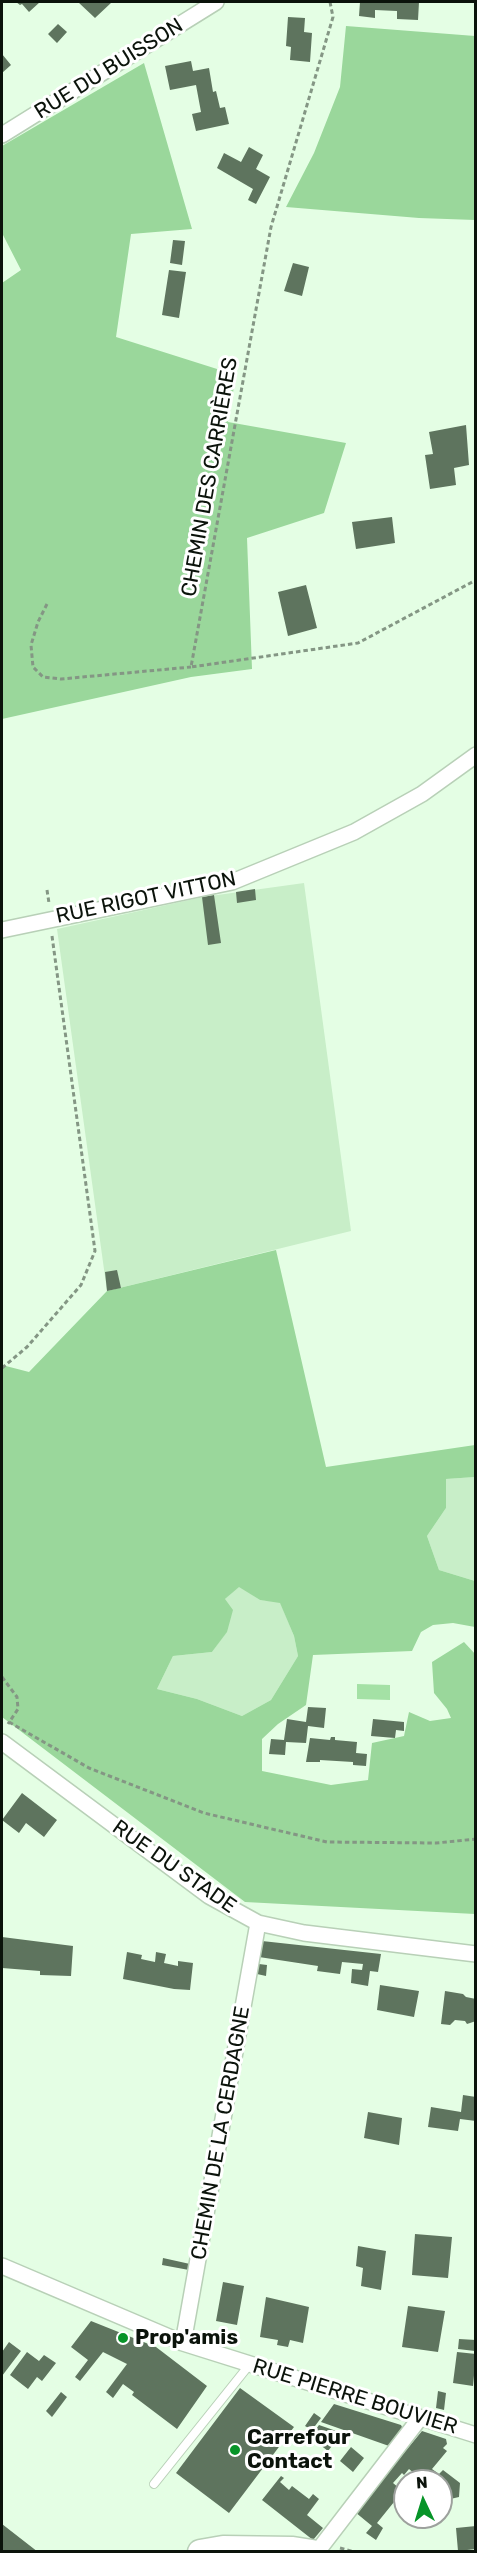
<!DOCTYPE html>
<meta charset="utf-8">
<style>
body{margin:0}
#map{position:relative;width:477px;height:2553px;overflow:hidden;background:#e4fee4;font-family:Rubik,sans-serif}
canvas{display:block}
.frame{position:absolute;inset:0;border:3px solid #0b130b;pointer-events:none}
.north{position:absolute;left:393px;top:2469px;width:60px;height:60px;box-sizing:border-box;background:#fff;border:2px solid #9da19d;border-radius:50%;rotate:356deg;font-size:16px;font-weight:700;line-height:24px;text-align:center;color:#0b130b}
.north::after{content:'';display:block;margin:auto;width:21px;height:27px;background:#079428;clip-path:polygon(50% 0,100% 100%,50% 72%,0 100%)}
</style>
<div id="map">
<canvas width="477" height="2553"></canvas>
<div class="frame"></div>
<div class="north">N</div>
</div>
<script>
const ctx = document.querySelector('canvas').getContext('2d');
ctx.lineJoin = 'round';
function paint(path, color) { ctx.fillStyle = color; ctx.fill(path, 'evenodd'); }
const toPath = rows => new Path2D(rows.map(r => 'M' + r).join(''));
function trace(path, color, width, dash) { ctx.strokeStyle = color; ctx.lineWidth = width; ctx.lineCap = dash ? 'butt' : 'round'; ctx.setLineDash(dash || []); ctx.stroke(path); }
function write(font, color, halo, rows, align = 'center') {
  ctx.font = font + ' Rubik,sans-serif'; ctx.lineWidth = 6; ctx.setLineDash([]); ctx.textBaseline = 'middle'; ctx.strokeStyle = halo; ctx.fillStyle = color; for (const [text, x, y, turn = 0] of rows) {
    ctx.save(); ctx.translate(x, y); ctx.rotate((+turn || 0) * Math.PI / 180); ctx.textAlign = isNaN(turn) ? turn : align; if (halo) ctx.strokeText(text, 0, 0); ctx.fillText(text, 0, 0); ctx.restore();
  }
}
const green = toPath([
 [304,883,351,1231,107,1291,57,929,203,897],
 [475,1477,475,1581,439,1570,427,1536,446,1508,446,1479],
 [239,1586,260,1600,280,1602,294,1636,298,1656,271,1700,242,1716,197,1699,157,1689,173,1656,212,1652,227,1631,225,1599]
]);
const forest = toPath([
 [346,26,475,36,475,220,419,218,286,207,314,153,340,87],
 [144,63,192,229,131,234,116,337,236,375,228,422,346,443,324,513,247,538,252,669,191,677,2,719,2,283,21,270,2,233,2,146],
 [276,1250,326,1467,475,1445,475,1477,446,1479,446,1508,427,1536,439,1570,475,1581,475,1627,453,1623,433,1625,421,1632,412,1651,313,1655,306,1705,278,1724,262,1739,262,1771,331,1785,368,1780,372,1743,404,1736,409,1712,430,1721,451,1718,447,1709,434,1693,432,1662,464,1642,476,1655,475,1914,245,1902,2,1717,2,1365,29,1372,107,1291],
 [239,1587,260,1600,280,1603,294,1636,298,1656,271,1700,242,1716,197,1699,157,1689,173,1656,212,1652,227,1632,233,1610,225,1599]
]);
const water = toPath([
 [357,1684,390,1685,390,1700,357,1699]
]);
const building = toPath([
 [16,2,40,2,29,12,22,4,20,5],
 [78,2,112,2,95,18],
 [360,2,419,2,418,20,397,19,397,11,375,10,375,18,359,16],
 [288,17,305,18,304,32,312,33,310,62,290,60,291,47,286,46],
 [58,24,67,32,57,43,48,34],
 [2,54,11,65,2,73],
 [191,61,193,71,209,68,213,92,216,91,220,108,225,107,229,124,196,131,192,114,201,112,196,85,170,90,165,66],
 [249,147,263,155,256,169,270,177,256,204,248,200,253,189,217,168,224,153,241,162],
 [173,240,185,241,182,265,170,263],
 [293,263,309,267,302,296,284,291],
 [169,270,186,272,179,318,162,315],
 [466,425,469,465,454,468,456,485,430,489,425,455,433,454,429,432],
 [392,517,395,543,356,549,352,522],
 [306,585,317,628,288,636,278,592],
 [255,889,256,900,237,903,236,892],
 [214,895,221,943,208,945,202,897],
 [117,1270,121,1288,107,1291,105,1272],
 [308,1707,326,1708,324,1728,308,1726,306,1743,286,1742,285,1755,269,1754,271,1739,284,1740,287,1719,306,1722],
 [373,1719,404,1722,404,1731,396,1730,395,1738,371,1736],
 [331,1737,335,1737,335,1740,357,1742,356,1753,367,1754,366,1766,353,1765,353,1762,320,1760,320,1762,306,1762,310,1738,330,1740],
 [22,1793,57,1820,44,1837,26,1823,19,1833,2,1820],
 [2,1937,73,1946,71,1976,40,1975,40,1971,2,1968],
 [262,1941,381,1954,378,1972,370,1971,368,1986,351,1983,352,1969,362,1970,363,1964,342,1962,340,1974,317,1971,318,1966,259,1957],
 [127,1952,142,1955,141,1959,155,1962,156,1952,166,1954,164,1963,178,1966,178,1961,193,1963,190,1990,174,1989,123,1979],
 [259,1964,267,1965,266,1976,257,1974],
 [380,1985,419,1991,414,2017,377,2010],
 [445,1991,463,1994,466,1997,476,1999,476,2021,467,2024,465,2021,455,2020,450,2025,441,2024],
 [463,2095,476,2097,476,2121,460,2119,458,2131,428,2127,431,2107,461,2112],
 [368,2112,402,2118,399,2145,364,2138],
 [415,2234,452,2237,448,2278,412,2275],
 [358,2246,386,2251,381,2290,361,2286,363,2268,356,2266],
 [163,2258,190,2264,189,2270,162,2265],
 [223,2282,244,2286,237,2325,216,2321],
 [266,2297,309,2307,303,2343,290,2340,288,2347,277,2345,278,2340,260,2337],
 [408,2306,445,2311,438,2352,402,2347],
 [91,2321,156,2347,207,2386,177,2429,132,2395,134,2392,123,2384,113,2398,106,2392,127,2364,103,2352,80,2381,75,2377,88,2360,71,2347],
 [459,2339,476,2340,475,2351,458,2349],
 [9,2342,21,2351,2,2376,2,2352],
 [27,2352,39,2361,44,2355,56,2363,42,2381,37,2377,28,2389,10,2375],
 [457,2352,476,2354,473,2386,453,2383],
 [240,2388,294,2427,229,2513,176,2473],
 [438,2391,446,2393,444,2410,436,2408],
 [61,2392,67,2397,52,2417,46,2411],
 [334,2404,401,2425,403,2429,389,2446,321,2422],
 [314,2413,321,2418,312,2430,305,2426],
 [319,2425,342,2433,328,2451,310,2437],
 [422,2431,446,2439,447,2444,443,2448,447,2451,432,2469,439,2474,443,2470,460,2483,459,2497,446,2500,441,2495,441,2481,423,2481,409,2469,404,2475,402,2473,393,2483,405,2493,405,2502,394,2502,377,2523,383,2528,376,2540,366,2533,372,2526,355,2512],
 [351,2447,364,2458,353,2472,340,2461],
 [281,2476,284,2478,280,2482,289,2490,292,2486,309,2499,313,2494,319,2499,307,2515,323,2528,313,2540,262,2500],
 [2,2524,38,2552,2,2552],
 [476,2526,476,2549,458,2551,456,2528]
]);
const path = toPath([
 [330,2,333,17,271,227,191,667,358,643,476,580],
 [47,604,38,622,31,645,33,667,43,677,61,679,191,667],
 [47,890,49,903],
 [2,1368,27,1347,81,1285,95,1251,52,936],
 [2,1677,17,1697,18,1709,8,1724],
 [9,1722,89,1768,204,1813,327,1842,436,1843,476,1839],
 [340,2548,355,2552]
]);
const lane = toPath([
 [154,2484,250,2364]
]);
const street = toPath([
 [2,135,216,2],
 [2,930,232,882,354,832,422,794,476,755],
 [2,1742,209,1896,258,1923,304,1933,476,1954],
 [2,2266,183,2343,476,2435],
 [183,2343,258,1923],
 [317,2552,420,2418]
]);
const primary = toPath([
 [200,2552,223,2548,293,2549,312,2552]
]);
const markers = [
 [123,2338,6,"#079428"],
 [235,2450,6,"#079428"]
];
const streetNames = [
 ["RUE DU BUISSON",109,69,-32],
 ["CHEMIN DES CARRIÈRES",210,477,-80],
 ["RUE RIGOT VITTON",146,898,-12],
 ["RUE DU STADE",174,1867,35],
 ["CHEMIN DE LA CERDAGNE",221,2133,-80],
 ["RUE PIERRE BOUVIER",355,2397,17]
];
const poiNames = [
 ["Prop'amis",135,2338],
 ["Carrefour",247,2438],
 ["Contact",247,2462]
];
paint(green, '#c8eec8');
paint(forest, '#9ad79b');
paint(water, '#a4e1a5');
paint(building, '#5e745e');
trace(lane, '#b8d0b7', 10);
trace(street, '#b8d0b7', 18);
trace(primary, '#b8d0b7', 27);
trace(path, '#849684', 3, [4.5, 3]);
trace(lane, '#fff', 8);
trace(street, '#fff', 15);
trace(primary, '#fff', 24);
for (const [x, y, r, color] of markers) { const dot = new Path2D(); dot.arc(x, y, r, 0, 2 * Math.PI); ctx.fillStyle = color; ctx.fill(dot); trace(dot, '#fff', 2); }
write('21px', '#0b130b', '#fff', streetNames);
write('bold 21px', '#0b130b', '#fff', poiNames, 'left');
</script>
